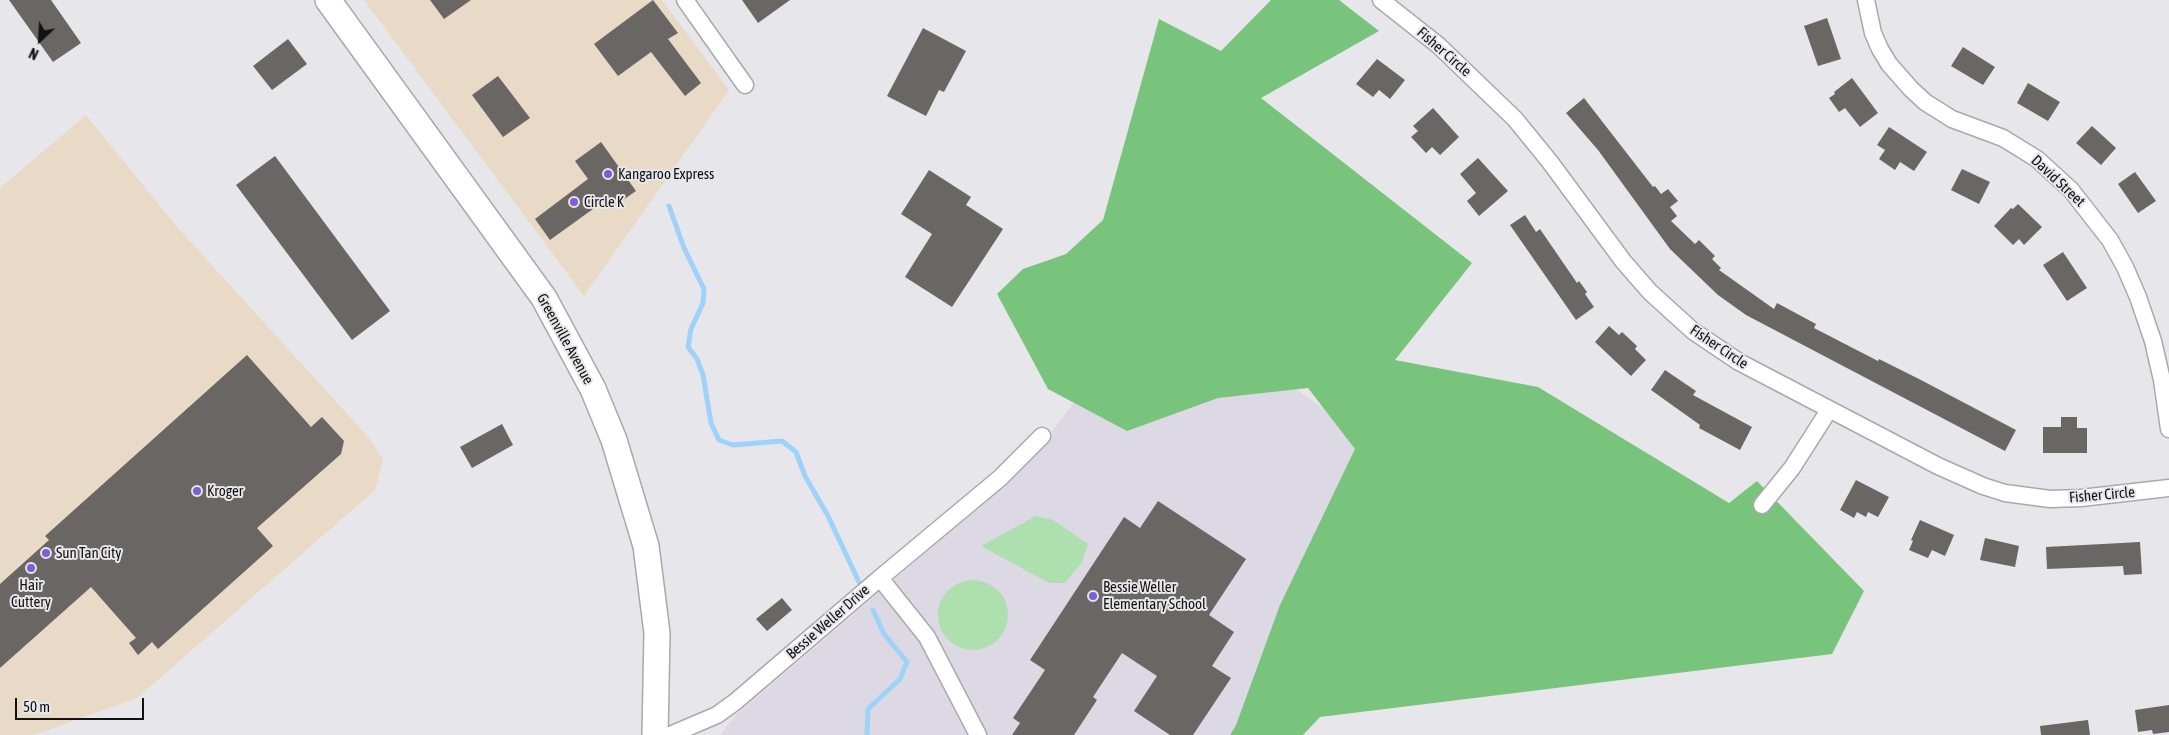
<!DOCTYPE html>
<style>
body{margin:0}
#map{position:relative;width:2169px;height:735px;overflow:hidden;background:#e7e6ea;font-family:"Asap Condensed",sans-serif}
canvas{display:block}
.north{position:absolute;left:15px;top:15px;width:50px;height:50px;-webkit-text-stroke:4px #e7e6ea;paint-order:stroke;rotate:205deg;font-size:14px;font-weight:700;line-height:20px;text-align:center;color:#121213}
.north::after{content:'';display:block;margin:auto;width:18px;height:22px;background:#121213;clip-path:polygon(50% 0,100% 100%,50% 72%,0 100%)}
.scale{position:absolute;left:15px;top:698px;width:129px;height:22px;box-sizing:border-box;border:2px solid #121213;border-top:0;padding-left:6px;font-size:15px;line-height:18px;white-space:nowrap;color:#121213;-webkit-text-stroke:4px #e7e6ea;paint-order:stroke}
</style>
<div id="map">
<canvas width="2169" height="735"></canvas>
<div class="north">N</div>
<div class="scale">50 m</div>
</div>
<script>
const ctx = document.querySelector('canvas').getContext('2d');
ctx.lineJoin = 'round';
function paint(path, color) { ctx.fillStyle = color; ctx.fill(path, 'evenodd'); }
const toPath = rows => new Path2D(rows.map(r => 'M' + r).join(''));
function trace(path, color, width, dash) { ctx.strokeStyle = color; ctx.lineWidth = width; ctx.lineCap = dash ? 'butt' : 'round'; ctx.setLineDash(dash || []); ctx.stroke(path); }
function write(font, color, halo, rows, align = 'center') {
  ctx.font = font + ' "Asap Condensed",sans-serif'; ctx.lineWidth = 4; ctx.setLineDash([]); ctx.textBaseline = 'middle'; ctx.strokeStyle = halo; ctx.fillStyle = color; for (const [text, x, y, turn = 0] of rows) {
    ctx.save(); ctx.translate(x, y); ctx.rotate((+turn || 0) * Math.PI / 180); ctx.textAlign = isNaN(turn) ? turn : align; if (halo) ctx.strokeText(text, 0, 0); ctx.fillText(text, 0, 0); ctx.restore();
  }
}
const commercial = toPath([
 [364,0,662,0,729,90,584,296],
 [86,115,177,227,370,439,383,460,375,490,137,698,34,735,0,735,0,188]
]);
const built = toPath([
 [1156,293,1384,450,1241,735,720,735,735,716,1016,475,1033,457]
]);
const green = toPath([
 [1036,516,1053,520,1088,544,1082,562,1065,583,1049,583,981,546],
 '938 615a35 35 0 1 1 70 0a35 35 0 1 1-70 0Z'
]);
const forest = toPath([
 [1271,0,1339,0,1379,31,1261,98,1472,263,1395,360,1538,387,1729,503,1757,481,1864,591,1832,654,1320,717,1303,735,1230,735,1236,725,1280,605,1355,449,1308,388,1218,398,1127,431,1048,389,997,294,1023,269,1066,254,1103,220,1159,19,1221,51]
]);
const stream = toPath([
 [669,206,684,248,704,289,703,303,691,329,688,347,697,359,703,375,711,423,719,440,733,445,782,441,796,452,805,476,828,516,859,582],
 [867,735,868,709,900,679,907,662,884,634,873,610]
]);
const building = toPath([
 [9,0,51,0,81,43,53,62],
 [430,0,471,0,444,19],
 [653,0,678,33,668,39,701,83,685,96,651,52,618,76,594,44],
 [742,0,790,0,758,23],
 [1827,18,1841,59,1818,66,1804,26],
 [923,28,966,51,944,92,939,90,926,116,887,96],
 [288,39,307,64,272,90,253,66],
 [1963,47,1995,67,1983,85,1951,66],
 [1377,59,1405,80,1390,99,1379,90,1373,97,1356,84],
 [498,76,530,118,503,137,472,95],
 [1852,78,1878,113,1860,127,1845,108,1839,112,1829,98,1835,94,1834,92],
 [2028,83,2060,102,2048,121,2017,103],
 [1584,98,1653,187,1655,186,1661,194,1668,189,1678,201,1670,207,1677,216,1671,221,1695,244,1699,240,1715,256,1712,259,1721,268,1719,270,1774,309,1777,303,1816,324,1814,328,1878,361,1879,359,1919,379,2016,430,2005,451,1746,315,1718,295,1670,249,1598,150,1566,113],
 [1433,108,1459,137,1440,155,1432,147,1426,153,1411,137,1418,131,1413,126],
 [2092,126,2116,148,2101,165,2076,143],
 [1889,127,1927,152,1914,171,1900,162,1895,170,1879,159,1885,150,1877,145],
 [601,142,636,191,610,209,604,201,550,240,535,219,588,179,575,161],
 [275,156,390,311,352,340,236,185],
 [1478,158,1508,191,1479,216,1467,201,1476,193,1460,174],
 [1962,169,1990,182,1979,204,1951,190],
 [929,170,971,197,966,205,1003,229,952,307,905,277,932,234,901,214],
 [2135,172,2156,201,2138,213,2118,184],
 [2018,204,2042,227,2024,245,2019,239,2013,245,1994,226,2011,208,2013,209],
 [1525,215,1536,232,1540,229,1577,283,1579,281,1587,292,1585,294,1594,307,1576,320,1510,225],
 [2063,252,2087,288,2067,301,2043,265],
 [1609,326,1619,335,1622,332,1637,346,1635,349,1646,360,1631,376,1595,342],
 [247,355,311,427,322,417,344,441,341,454,257,528,273,546,158,649,152,642,138,655,129,643,136,638,91,587,0,668,0,584,49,540,45,536],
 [1665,370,1696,391,1693,395,1752,427,1740,450,1699,428,1700,425,1651,390],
 [2061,417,2077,417,2077,428,2087,428,2087,453,2043,453,2043,427,2061,427],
 [502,424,513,445,472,468,460,447],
 [1856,480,1889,497,1878,517,1868,512,1866,517,1857,512,1854,518,1840,510],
 [1158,501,1246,559,1209,615,1234,632,1212,666,1231,678,1193,735,1170,735,1134,711,1157,676,1122,653,1093,697,1097,700,1074,735,1012,735,1020,723,1013,718,1045,670,1030,660,1124,517,1140,528],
 [1920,520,1954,535,1945,556,1932,550,1928,558,1909,550,1913,541,1911,540],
 [1985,538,2019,546,2015,567,1980,560],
 [2140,542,2142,574,2124,575,2123,566,2047,569,2046,547],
 [782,598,792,610,767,631,756,619],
 [2169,705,2169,732,2153,734,2152,730,2138,732,2135,710],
 [2088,720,2090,735,2041,735,2040,726]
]);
const minor = toPath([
 [685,0,745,85],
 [1381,0,1438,45,1515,119,1550,162,1623,261,1650,292,1693,331,1739,362,1938,466,1983,486,2005,493,2050,499,2081,498,2169,488],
 [1866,0,1873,33,1880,49,1889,64,1911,89,1925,102,1952,119,2003,138,2037,159,2071,190,2110,240,2125,267,2138,297,2153,341,2162,380,2169,429],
 [1762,505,1792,468,1829,410],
 [880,578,1000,478,1042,436],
 [670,735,717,715,735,702,880,578,927,637,978,735]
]);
const primary = toPath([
 [328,0,544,298,593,389,614,440,646,546,657,633,655,735]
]);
const markers = [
 [608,174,5,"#7d5dd8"],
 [574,202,5,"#7d5dd8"],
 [197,491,5,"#7d5dd8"],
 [46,553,5,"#7d5dd8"],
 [31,568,5,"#7d5dd8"],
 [1093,596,5,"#7d5dd8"]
];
const streetNames = [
 ["Fisher Circle",1444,52,41],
 ["David Street",2058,181,43],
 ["Greenville Avenue",565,339,61],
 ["Fisher Circle",1719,347,34],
 ["Fisher Circle",2102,495,-5],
 ["Bessie Weller Drive",828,622,-41]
];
const poiNames = [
 ["Kangaroo Express",618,174],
 ["Circle K",584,202],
 ["Kroger",207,491],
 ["Sun Tan City",56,553],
 ["Hair",31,585,"center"],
 ["Cuttery",31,602,"center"],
 ["Bessie Weller",1103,587],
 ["Elementary School",1103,604]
];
paint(commercial, '#e9dac7');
paint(built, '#ddd9e4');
paint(green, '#aedfae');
paint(forest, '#79c47c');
trace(stream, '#9ed2f8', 5);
paint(building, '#696664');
trace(minor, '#aaa8ac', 19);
trace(primary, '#aaa8ac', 28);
trace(minor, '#fff', 16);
trace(primary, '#fff', 25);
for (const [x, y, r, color] of markers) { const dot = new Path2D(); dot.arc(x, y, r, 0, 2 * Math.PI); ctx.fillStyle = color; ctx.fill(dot); trace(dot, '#e7e6ea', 2); }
write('15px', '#121213', '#e7e6ea', streetNames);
write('15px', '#121213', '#e7e6ea', poiNames, 'left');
</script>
